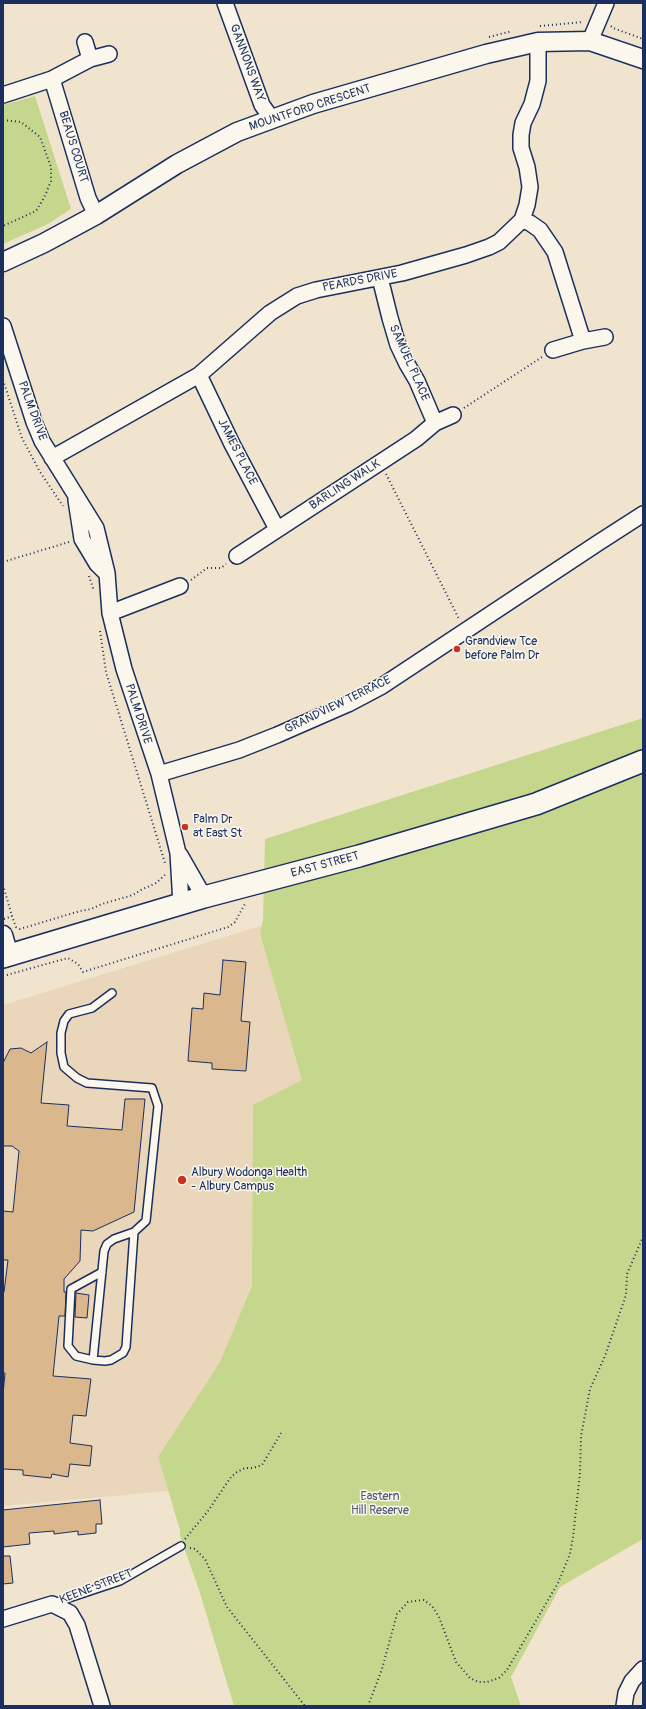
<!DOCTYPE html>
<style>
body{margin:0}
#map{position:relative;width:646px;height:1709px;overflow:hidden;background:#f1e4cf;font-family:Pangolin,sans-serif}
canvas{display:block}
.frame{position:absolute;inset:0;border:4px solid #1b2f5e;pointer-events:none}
</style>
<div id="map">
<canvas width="646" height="1709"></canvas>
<div class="frame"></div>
</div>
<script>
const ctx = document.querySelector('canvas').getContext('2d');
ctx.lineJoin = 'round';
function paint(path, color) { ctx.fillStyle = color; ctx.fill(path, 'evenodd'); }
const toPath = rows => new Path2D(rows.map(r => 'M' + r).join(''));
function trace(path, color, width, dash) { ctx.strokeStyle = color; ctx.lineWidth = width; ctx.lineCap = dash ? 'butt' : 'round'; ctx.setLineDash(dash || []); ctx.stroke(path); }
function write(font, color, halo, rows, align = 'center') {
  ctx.font = font + ' Pangolin,sans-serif'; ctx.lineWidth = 3; ctx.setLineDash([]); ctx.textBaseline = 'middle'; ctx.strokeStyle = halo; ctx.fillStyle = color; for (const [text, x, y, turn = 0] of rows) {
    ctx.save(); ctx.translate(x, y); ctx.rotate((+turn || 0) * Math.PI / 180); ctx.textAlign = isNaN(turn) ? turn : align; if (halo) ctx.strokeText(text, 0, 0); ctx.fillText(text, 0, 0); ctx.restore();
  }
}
const built = toPath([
 [280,920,396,1291,158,1457,168,1491,3,1506,3,1005]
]);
const green = toPath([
 [35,96,71,209,48,224,3,244,3,105],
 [643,718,643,1539,560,1587,511,1677,521,1706,234,1706,199,1590,180,1536,180,1530,158,1457,220,1362,252,1286,253,1105,302,1080,260,933,263,920,265,839]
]);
const building = toPath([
 [223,960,246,962,241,1021,250,1022,246,1071,212,1069,212,1063,188,1061,192,1008,203,1009,204,993,220,995,223,960],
 [47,1042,41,1103,69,1105,67,1126,122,1130,125,1099,145,1099,134,1212,93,1231,81,1230,80,1261,64,1279,64,1292,66,1292,65,1316,59,1316,53,1376,91,1379,86,1416,73,1415,70,1443,92,1446,90,1466,70,1464,68,1477,52,1474,51,1478,23,1475,23,1470,3,1469,3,1395,5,1373,3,1373,3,1292,4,1292,8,1260,3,1260,3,1211,13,1212,19,1151,12,1146,3,1146,3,1063,10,1049,21,1048,31,1053,47,1042],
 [76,1293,89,1295,87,1318,75,1317,76,1293],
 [100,1500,102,1524,96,1524,96,1533,78,1535,78,1531,54,1534,54,1531,29,1533,30,1544,3,1547,3,1510,100,1500],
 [3,1556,10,1556,13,1583,3,1584,3,1556]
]);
const path = toPath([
 [540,26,583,22],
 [611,26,613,28,643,39],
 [489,37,512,31],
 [3,120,21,122,40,137,51,167,51,181,44,198,36,211,3,226],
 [3,380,22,438,40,472,63,506],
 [464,408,542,357],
 [386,474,459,619],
 [3,562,69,542],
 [89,576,94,591],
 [191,580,207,568,221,568,226,564],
 [100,631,106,672,165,863],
 [3,885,12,916],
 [4,919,12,916,16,927,20,929,80,911,91,909,102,904,133,895,141,890,156,883,165,875],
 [3,976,68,958,78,964,83,972,99,967,228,927,235,922,246,902],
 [185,1539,208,1511,231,1477,237,1472,245,1468,253,1468,262,1465,281,1433],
 [190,1548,195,1549,205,1559,227,1607,305,1706],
 [368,1706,382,1669,397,1614,408,1602,424,1600,432,1606,439,1617,456,1662,470,1678,478,1682,487,1682,499,1678,507,1670,558,1583,570,1554,573,1537,580,1473,581,1436,590,1389,605,1356,626,1295,627,1274,643,1237]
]);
const service = toPath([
 [102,1272,71,1289,68,1346,76,1356,93,1360,105,1361,111,1360,123,1353,126,1347,134,1232,146,1221,158,1106,152,1088,87,1083,77,1078,64,1067,61,1053,61,1033,64,1021,69,1014,92,1008,112,993],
 [93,1360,104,1251,107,1244,114,1239,134,1232],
 [54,1603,120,1581,181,1546]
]);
const minor = toPath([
 [225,3,262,105,272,119],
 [590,41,606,3],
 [85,42,90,59],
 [52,79,88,198,96,215],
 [3,95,52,79,90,59,109,54],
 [522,220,530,223,540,230,555,252,583,341],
 [380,278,390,318,398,345,407,364,417,381,435,423],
 [3,326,34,422,42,441,96,528,107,573,110,613,124,669,159,774,178,853,181,904],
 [553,350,583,341,605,337],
 [199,375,232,444,277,529],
 [52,458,199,375,270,313,297,296,316,290,402,273,466,255,489,247,499,242,522,220,527,205,530,187,527,167,521,148,521,135,523,123,532,104,538,81,538,42],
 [76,500,82,539,97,564,106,573],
 [237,556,416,439,435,423,453,415],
 [110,613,180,586],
 [159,774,239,750,277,735,348,704,382,686,598,543,643,514],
 [180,855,204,897],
 [3,1619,52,1604,70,1613,77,1625,102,1706],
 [624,1706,626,1693,632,1681,643,1669]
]);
const tertiary = toPath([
 [3,262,44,243,96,215,177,164,237,132,313,104,486,54,538,42,590,41,643,59],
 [3,935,9,956]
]);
const secondary = toPath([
 [3,957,204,897,359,856,536,804,643,761]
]);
const markers = [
 [457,649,4,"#c8321e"],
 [185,827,4,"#c8321e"],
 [182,1180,5,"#c8321e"]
];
const streetNames = [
 ["GANNONS WAY",247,63,70],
 ["MOUNTFORD CRESCENT",310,108,-18],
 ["BEAUS COURT",73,147,73],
 ["PEARDS DRIVE",360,281,-11],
 ["SAMUEL PLACE",409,363,66],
 ["PALM DRIVE",32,411,70],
 ["JAMES PLACE",237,452,63],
 ["BARLING WALK",345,485,-33],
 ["GRANDVIEW TERRACE",338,705,-26],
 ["PALM DRIVE",138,714,72],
 ["EAST STREET",325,865,-15],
 ["KEENE STREET",96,1587,-21]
];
const poiNames = [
 ["Grandview Tce",465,642],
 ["before Palm Dr",465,656],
 ["Palm Dr",193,820],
 ["at East St",193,834],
 ["Albury Wodonga Health",191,1173],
 ["- Albury Campus",191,1187]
];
const parkNames = [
 ["Eastern",380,1497],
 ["Hill Reserve",380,1511]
];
paint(built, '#ead6bb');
paint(green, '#c5d78c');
paint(building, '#dab78c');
trace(building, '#1b2f5e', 1);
trace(service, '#1b2f5e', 10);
trace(minor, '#1b2f5e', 18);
trace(tertiary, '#1b2f5e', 21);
trace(secondary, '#1b2f5e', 24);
trace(path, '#1b2f5e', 2, [1, 3]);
trace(service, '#fbf7ec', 7);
trace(minor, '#fbf7ec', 15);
trace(tertiary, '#fbf7ec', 18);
trace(secondary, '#fbf7ec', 21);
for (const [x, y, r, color] of markers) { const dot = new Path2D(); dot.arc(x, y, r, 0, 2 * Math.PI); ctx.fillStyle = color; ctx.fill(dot); trace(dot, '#fbf7ec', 1.5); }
write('12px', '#1b2f5e', '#fbf7ec', streetNames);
write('12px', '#1b2f5e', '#fbf7ec', poiNames, 'left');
write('12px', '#46596a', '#fbf7ec', parkNames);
</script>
